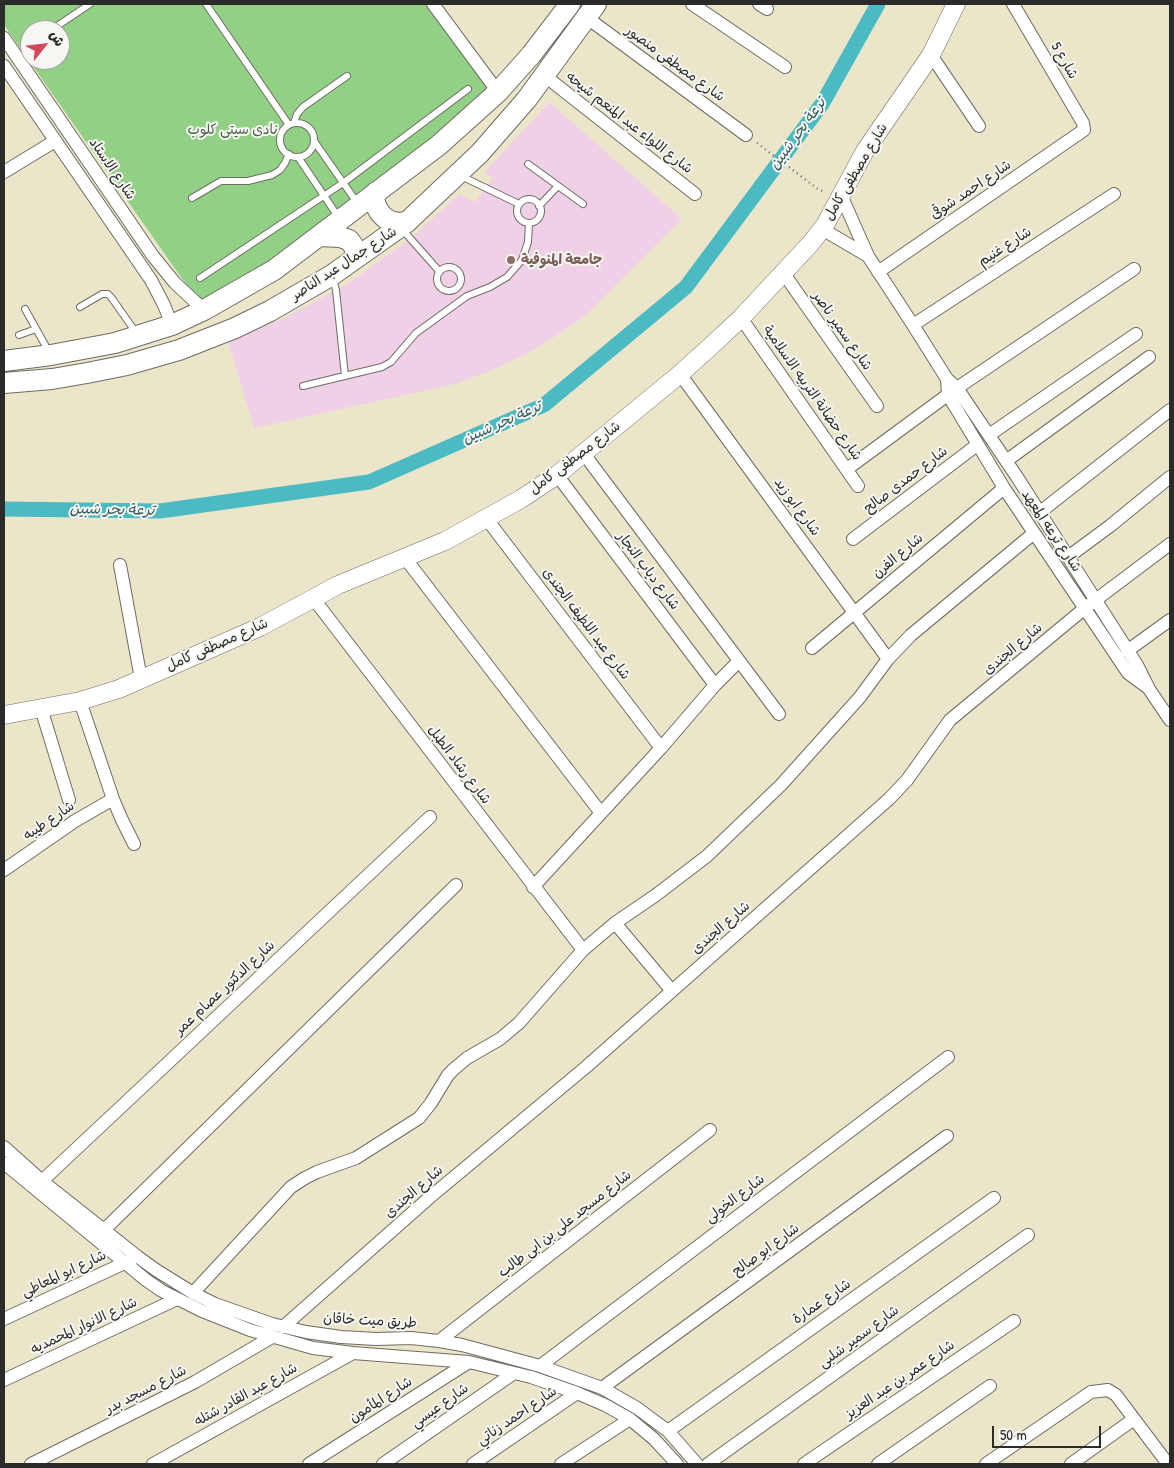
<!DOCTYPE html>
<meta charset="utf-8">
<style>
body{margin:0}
#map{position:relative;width:1174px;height:1468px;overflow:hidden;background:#ebe6ca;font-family:"Patrick Hand","Playpen Sans Arabic",sans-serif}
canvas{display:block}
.frame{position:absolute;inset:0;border:5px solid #2b2b2b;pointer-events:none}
.north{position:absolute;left:20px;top:20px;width:50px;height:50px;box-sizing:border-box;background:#f6f6f2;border:1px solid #a5a5a2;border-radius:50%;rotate:61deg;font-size:14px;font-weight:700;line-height:20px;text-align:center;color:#2b2b2b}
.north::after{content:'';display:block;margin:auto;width:18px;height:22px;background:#d1495b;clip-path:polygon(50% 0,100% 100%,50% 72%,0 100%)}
.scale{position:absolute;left:992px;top:1426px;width:109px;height:22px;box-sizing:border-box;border:2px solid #2b2b2b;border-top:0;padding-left:6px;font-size:15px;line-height:18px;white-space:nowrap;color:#2b2b2b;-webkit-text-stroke:4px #f6f6f2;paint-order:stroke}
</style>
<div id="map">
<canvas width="1174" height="1468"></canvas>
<div class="frame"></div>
<div class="north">ش</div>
<div class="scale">50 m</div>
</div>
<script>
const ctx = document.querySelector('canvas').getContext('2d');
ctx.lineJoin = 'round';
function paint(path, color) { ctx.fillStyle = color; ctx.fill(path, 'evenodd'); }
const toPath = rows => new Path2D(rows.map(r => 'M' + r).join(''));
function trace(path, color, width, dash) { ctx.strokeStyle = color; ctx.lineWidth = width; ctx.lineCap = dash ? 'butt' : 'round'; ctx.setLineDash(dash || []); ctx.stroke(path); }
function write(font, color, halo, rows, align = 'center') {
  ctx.font = font + ' "Patrick Hand","Playpen Sans Arabic",sans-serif'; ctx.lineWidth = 4; ctx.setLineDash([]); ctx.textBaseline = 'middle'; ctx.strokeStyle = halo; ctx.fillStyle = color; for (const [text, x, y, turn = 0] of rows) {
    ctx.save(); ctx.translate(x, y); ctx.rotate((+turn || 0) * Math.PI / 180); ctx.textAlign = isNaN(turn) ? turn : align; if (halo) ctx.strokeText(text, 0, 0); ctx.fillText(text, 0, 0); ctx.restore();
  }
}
const built = toPath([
 [549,102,682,219,586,315,556,336,524,355,492,370,455,384,254,428,228,341,284,318,347,284,410,239,459,194,475,202,493,178,484,173]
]);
const green = toPath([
 [4,4,433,4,498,92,204,310,4,25],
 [30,30,60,30,60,60,30,60]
]);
const canal = toPath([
 [4,509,160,511,369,482,544,405,686,287,822,104,878,4]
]);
const path = toPath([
 [757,143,818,189,825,192]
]);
const lane = toPath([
 [206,4,289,125],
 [51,30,90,4],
 [294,123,297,114,303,107,347,76],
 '280 140a17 17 0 1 1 34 0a17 17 0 1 1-34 0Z',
 [314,141,358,204],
 [298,157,339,218],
 [528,164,583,204],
 [461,176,519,204],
 [192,198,221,181,248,181,272,175,280,170,285,163,289,154],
 '517 211a12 12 0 1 1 24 0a12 12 0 1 1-24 0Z',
 [539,206,558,186],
 [401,228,439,271],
 '437 279a12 12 0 1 1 24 0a12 12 0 1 1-24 0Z',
 [200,278,343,183,468,89],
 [333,279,336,290,345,376],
 [80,307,102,294,108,294,111,297,137,334],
 [25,309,49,352],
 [19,335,36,329],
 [303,386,382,367,391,362,416,333,467,296,490,287,507,277,522,260,528,242,529,223]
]);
const street = toPath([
 [433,4,498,92],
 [692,4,785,67],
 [759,4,767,9],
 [586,17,746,135],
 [4,38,153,256,175,283,204,310],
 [931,55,979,126],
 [4,66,151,280,164,305,172,325],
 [545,76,695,194],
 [4,172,55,141],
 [841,195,868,256,913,325,947,379,957,388,1017,477,1137,665,1149,689,1170,720],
 [822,229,868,256],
 [878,272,1084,130,1083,123,1013,4],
 [784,274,877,406],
 [741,318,858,486],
 [913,325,1114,194],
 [680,374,888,659],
 [947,379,948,395,1004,488,1128,673,1147,687],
 [989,435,1136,334],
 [584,454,779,714],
 [1006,461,1149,357],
 [847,469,957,388,1134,269],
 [557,475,715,685],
 [1039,513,1170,410],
 [486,518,661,748],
 [853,539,977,445],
 [1068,557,1110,526,1170,477],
 [405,558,601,813],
 [120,565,141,679],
 [313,598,583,950],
 [812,648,1004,488],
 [1127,651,1170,620],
 [80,701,113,799,122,820,134,844],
 [41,708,69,800],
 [4,870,75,821,113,799],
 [533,887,661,748,715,685,739,661],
 [615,923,672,991],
 [4,1147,42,1181,138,1257,156,1270,193,1293,215,1304,272,1324,306,1332,341,1337,376,1339,411,1338,439,1341,462,1345,540,1366,602,1388,637,1408,668,1431,697,1464],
 [4,1163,146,1280,162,1291,202,1311,250,1330,313,1348,353,1353,469,1362,531,1377,577,1393,605,1405,630,1419,654,1439,677,1464],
 [42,1181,430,817],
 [103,1231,456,885],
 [193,1293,291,1187,305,1178,317,1172,356,1158,419,1118,431,1103,448,1075,454,1069,467,1058,500,1039,519,1023,583,950,615,923,656,895,707,856,781,785,860,697,888,659,911,635,1034,533],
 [4,1319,131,1260],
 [283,1327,429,1198,586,1067,889,799,907,780,950,720,1085,608,1170,544],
 [439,1341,710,1130],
 [540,1366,948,1057],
 [4,1380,177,1299],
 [602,1388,947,1136],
 [668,1431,994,1198],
 [31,1464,195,1382,272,1337],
 [153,1464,353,1353],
 [309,1464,469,1362],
 [383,1464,514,1373],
 [473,1464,577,1393],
 [561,1464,630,1419],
 [708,1464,1028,1235],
 [804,1464,1014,1321],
 [878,1464,990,1386],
 [986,1464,1091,1392,1108,1390,1116,1395,1168,1464],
 [1071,1464,1134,1419]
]);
const secondary = toPath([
 [4,715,80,701,119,689,260,627,338,585,445,541,521,499,557,475,680,374,711,346,741,318,811,243,825,225,865,151,931,55,956,4]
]);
const primary = toPath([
 [376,192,374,198,376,206,380,213,385,218,392,222,400,223,407,222],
 [319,236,340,237,349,240,355,248,356,258],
 [4,361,51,355,115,343,172,325,204,310,274,270,439,145,498,92,531,55,570,4],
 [4,383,52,379,87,373,127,365,179,350,235,328,270,311,332,275,407,222,480,153,527,99,596,4]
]);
const markers = [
 [511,260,5,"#8d6e63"]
];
const streetNames = [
 ["شارع 5",1064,61,60],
 ["شارع مصطفى منصور",675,64,36],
 ["شارع اللواء عبد المنعم شيحه",629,123,38],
 ["شارع الاستاد",112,169,56],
 ["شارع مصطفى كامل",856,172,-59],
 ["شارع احمد شوقى",971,190,-34],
 ["شارع غنيم",1005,247,-33],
 ["شارع جمال عبد الناصر",344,264,-33],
 ["شارع سمير ناصر",842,331,55],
 ["شارع حضانة التربيه الاسلامية",812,393,55],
 ["شارع مصطفى كامل",575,458,-37],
 ["شارع حمدى صالح",906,480,-37],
 ["شارع ابو زيد",797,507,54],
 ["شارع ترعه المعهد",1051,531,56],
 ["شارع الفرن",898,556,-40],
 ["شارع دياب النجار",648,571,53],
 ["شارع عبد اللطيف الجندى",586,624,53],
 ["شارع مصطفى كامل",217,645,-24],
 ["شارع الجندى",1013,649,-40],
 ["شارع رشاد الطبل",459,765,53],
 ["شارع طيبه",49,821,-34],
 ["شارع الجندى",721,928,-41],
 ["شارع الدكتور عصام عمر",225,988,-43],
 ["شارع الجندى",414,1192,-41],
 ["شارع الخولى",735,1199,-37],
 ["شارع مسجد على بن ابى طالب",565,1224,-38],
 ["شارع ابو صالح",766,1250,-36],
 ["شارع ابو المعاطي",64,1274,-25],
 ["شارع عمارة",822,1302,-35],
 ["طريق ميت خاقان",370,1321,3],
 ["شارع الانوار المحمديه",84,1326,-25],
 ["شارع سمير شلبى",859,1337,-36],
 ["شارع عمر بن عبد العزيز",900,1380,-34],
 ["شارع مسجد بدر",146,1390,-27],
 ["شارع عبد القادر شتله",246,1395,-29],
 ["شارع المأمون",381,1400,-33],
 ["شارع عيسي",440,1406,-35],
 ["شارع احمد زناتي",517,1416,-34]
];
const parkNames = [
 ["نادى سيتى كلوب",233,130]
];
const educationNames = [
 ["جامعة المنوفية",521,260]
];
const waterNames = [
 ["ترعة بحر شبين",798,134,-54],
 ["ترعة بحر شبين",502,423,-24],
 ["ترعة بحر شبين",112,510,1]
];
paint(built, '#efd0e7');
paint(green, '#92d086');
trace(canal, '#4bbac2', 15);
trace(lane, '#6e6c63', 8);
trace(street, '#6e6c63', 14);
trace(secondary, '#6e6c63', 19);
trace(primary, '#6e6c63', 22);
trace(path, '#6e6c63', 2.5, [1, 4]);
trace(lane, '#fff', 6);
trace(street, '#fff', 12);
trace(secondary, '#fff', 18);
trace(primary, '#fff', 20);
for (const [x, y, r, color] of markers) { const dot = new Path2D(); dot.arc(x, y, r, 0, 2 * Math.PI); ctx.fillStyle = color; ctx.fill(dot); trace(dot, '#f6f6f2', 2); }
write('14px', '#2b2b2b', '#f6f6f2', streetNames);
write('14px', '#4a5d46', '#f6f6f2', parkNames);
write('bold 14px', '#785e54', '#f6f6f2', educationNames, 'left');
write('italic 15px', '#365d60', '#f6f6f2', waterNames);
</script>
